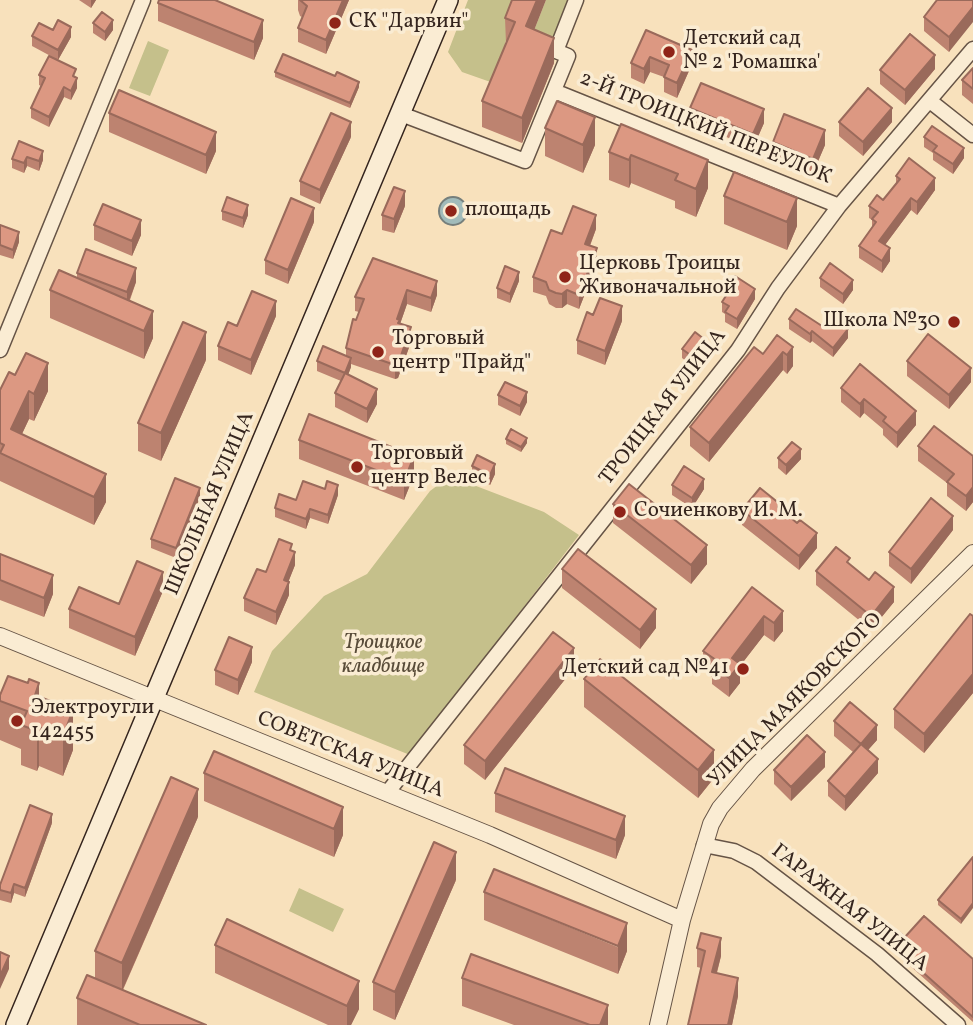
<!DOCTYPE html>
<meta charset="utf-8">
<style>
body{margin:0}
canvas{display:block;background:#f8e1bc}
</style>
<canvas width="973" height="1025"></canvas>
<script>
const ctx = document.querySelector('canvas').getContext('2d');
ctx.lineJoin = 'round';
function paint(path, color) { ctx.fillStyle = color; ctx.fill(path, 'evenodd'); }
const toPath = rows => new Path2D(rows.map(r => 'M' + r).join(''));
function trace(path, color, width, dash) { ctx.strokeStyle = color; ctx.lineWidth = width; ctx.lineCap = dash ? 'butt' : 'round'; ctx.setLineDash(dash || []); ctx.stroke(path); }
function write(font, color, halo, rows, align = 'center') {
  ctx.font = font + ' Vollkorn,serif'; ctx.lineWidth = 7; ctx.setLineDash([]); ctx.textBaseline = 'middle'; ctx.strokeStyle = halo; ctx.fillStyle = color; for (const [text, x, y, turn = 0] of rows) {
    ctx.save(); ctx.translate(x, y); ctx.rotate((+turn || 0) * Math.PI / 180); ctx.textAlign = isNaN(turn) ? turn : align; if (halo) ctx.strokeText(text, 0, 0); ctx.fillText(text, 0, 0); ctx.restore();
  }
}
const green = toPath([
 [468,0,522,0,505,43,515,47,499,85,462,72,448,52],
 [546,0,576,0,556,51,554,63,526,51],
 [148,41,169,50,150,96,129,88],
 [450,476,544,512,579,535,410,755,254,692,272,651,324,596,367,574,430,491],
 [299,888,344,909,333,932,289,911]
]);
const water = toPath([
 '439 211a14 14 0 1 1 28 0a14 14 0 1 1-28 0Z'
]);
const minor = toPath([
 [554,91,839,206],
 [930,101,973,135],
 [401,114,525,161,568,56,556,51,576,0],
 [0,350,143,0],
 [387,793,738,350,778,288,839,206,973,49],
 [704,845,734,851,756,862,877,954,958,1025]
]);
const tertiary = toPath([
 [0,636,490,835,682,920],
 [658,1025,682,920,711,824,720,808,753,769,973,553]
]);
const secondary = toPath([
 [16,1025,448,0]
]);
const wall = toPath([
 [79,0,96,0,91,8],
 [298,0,349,0,326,54,298,42,298,28,302,17,300,16,298,10],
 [973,0,949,52,924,31,924,17],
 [218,1,263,38,254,60,158,21,158,3],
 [505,18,535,30,554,63,522,143,482,127,482,101,506,43],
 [93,23,113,30,105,41,93,33],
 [646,30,692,64,677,98,664,92,664,77,650,72,644,84,631,78,631,63],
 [32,36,71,37,58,60,32,46],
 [973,68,973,104,962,95,962,80],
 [935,69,905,105,880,84,880,70],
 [275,72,359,87,350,108,275,77],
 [39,75,76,78,77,88,71,100,64,97,49,127,31,118,31,108,41,86,39,85],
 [690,108,764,123,753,148,690,122],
 [109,113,216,151,206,174,109,132],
 [839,122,892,122,863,156,839,136],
 [621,124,708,188,696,217,675,208,675,201,631,183,629,188,609,180,609,152],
 [545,128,595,145,583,173,545,156],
 [351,137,320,204,300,195,300,181],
 [924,137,964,158,953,174,933,160,933,153,924,147],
 [19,141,43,160,39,171,27,166,24,173,12,168,12,159],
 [773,142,825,145,813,173,773,157],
 [896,176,935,190,917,215,911,210,885,245,890,261,882,273,859,258,859,246,872,227,872,220,869,218,869,206,883,200,896,184],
 [724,196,797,226,787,250,724,224],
 [405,206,394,233,382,230,382,215],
 [222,211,248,215,243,228,222,220],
 [314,222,288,284,265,274,265,260],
 [0,225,19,242,13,259,0,255],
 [94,225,141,235,132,256,94,240],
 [596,229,590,246,597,263,579,309,567,304,562,308,556,308,549,304,546,296,533,292,533,277,562,234],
 [373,258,437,295,431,312,407,304,400,324,411,342,398,378,395,379,351,364,351,367,348,375,377,404,367,423,335,407,335,393,341,381,317,371,317,361,346,356,346,348,359,312,355,311,355,297],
 [77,273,136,282,130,300,153,338,144,359,50,318,50,290,77,278],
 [820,278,853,290,843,304,820,287],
 [519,281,510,303,497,298,497,288],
 [728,286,755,299,737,329,725,322,725,314,722,312,722,302,728,293],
 [276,316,251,375,218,360,218,346,237,326],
 [789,319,825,328,848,338,833,357,812,341,810,343,789,329],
 [622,321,605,365,577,354,577,340],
 [777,335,793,366,787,374,783,370,709,462,690,446,690,427,763,354],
 [682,349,713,355,700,372,682,358],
 [206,360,161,461,138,451,138,423],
 [907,361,971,382,949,409,907,376],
 [860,364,916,425,897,448,883,435,883,429,864,413,860,418,841,402,841,388],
 [0,390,48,391,34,421,29,419,22,434,106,502,94,525,0,481],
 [498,395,527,402,520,416,498,405],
 [506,439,527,443,521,452,506,444],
 [299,440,414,475,404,500,299,459],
 [918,446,973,456,973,502,966,511,947,496,947,483,918,461],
 [778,458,801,459,786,475,778,468],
 [472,466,495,474,490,485,472,476],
 [672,485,704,489,692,508,672,495],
 [338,495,328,524,310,518,306,529,275,517,275,508,296,500],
 [200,497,176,558,151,548,151,539],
 [613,504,707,564,691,584,613,523],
 [780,509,817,548,799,570,742,525,742,510],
 [953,530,911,584,889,566,889,552],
 [292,551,295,565,288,582,289,595,276,625,244,611,244,598,266,572],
 [0,554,53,594,44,617,0,600],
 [850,564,894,602,871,630,816,585,816,571],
 [562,569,656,628,640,649,562,588],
 [752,587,783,631,774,642,764,635,740,666,740,683,729,697,712,684,712,677,703,670,703,651],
 [163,591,135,656,69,628,69,609,119,604],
 [973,616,973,693,924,753,894,728,894,709],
 [252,662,238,695,215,685,215,670],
 [574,668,485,780,464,764,464,745],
 [584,679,714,778,698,798,584,707],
 [0,695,39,697,73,750,63,776,39,766,37,771,21,765,21,749,0,740],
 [834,721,877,740,868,750,878,773,845,811,828,796,828,781,853,752,834,736],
 [214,751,343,835,334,857,204,801,204,773],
 [825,767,791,801,774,784,774,770],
 [495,793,625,835,616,859,495,812],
 [198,817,123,990,206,1025,77,1025,77,998,95,978,95,951],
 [52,823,25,897,14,893,11,903,0,900,0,885],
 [973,857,961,924,938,905,938,900],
 [456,880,395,1020,373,1010,373,982],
 [484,892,627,951,618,974,484,920],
 [905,937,973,959,973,1022,890,948,890,943],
 [215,945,359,1009,351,1025,328,1025,215,973],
 [697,948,721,956,717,973,738,996,732,1025,688,1025,701,968,697,967],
 [462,978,608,1025,514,1025,462,1006]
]);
const shadedWall = toPath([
 [91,0,96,0,91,8],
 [343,0,349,0,326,54,326,40],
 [537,0,546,0,526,51,526,26],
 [973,7,973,22,949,52,949,37],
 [113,20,113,30,105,41,105,32],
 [263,20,263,38,254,60,254,42],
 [71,27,71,37,58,60,58,50],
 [554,38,554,63,522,143,522,118],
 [692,50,692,64,677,98,677,83],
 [935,55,935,69,905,105,905,90],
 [650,57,650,72,644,84,644,69],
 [77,78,77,88,71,100,71,91],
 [359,82,359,87,350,108,350,103],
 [64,87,64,97,49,127,49,117],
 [892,108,892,122,863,156,863,142],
 [764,109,764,123,753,148,753,134],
 [595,117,595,145,583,173,583,145],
 [351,122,351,137,320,204,320,190],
 [825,130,825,145,813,173,813,159],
 [216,132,216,151,206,174,206,155],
 [964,148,964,158,953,174,953,164],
 [43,151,43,160,39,171,39,161],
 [631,155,631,183,629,188,629,160],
 [27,157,27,166,24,173,24,163],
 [708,160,708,188,696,217,696,189],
 [935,178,935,190,917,215,917,202],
 [405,191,405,206,394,233,394,219],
 [797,198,797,226,787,250,787,222],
 [911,198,911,210,879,253,879,241],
 [248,205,248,215,243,228,243,218],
 [314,208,314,222,288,284,288,270],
 [596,215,596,229,585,258,585,244],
 [141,220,141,235,132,256,132,241],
 [19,232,19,242,13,259,13,250],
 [597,248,597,263,579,309,579,295],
 [890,248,890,261,882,273,882,261],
 [136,268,136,282,127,306,127,292],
 [519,272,519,281,510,303,510,294],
 [853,280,853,290,843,304,843,294],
 [437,281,437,295,431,312,431,298],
 [755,289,755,299,737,329,737,319],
 [407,290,407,304,400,324,397,319],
 [567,290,567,304,562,308,562,294],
 [276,301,276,316,251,375,251,360],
 [622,306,622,321,605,365,605,351],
 [153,311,153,338,144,359,144,331],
 [411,327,411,342,398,378,395,379,395,365],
 [848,329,848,338,833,357,833,348],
 [812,331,812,341,810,343,810,334],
 [206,332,206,360,161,461,161,433],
 [713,346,713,355,700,372,700,362],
 [793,347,793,366,787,374,787,355],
 [783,352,783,370,709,462,709,443],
 [351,358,351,367,345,383,345,373],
 [48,363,48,391,34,421,34,394],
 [971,368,971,382,949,409,949,395],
 [377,389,377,404,367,423,367,409],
 [29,391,29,419,11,457,11,429],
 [527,392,527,402,520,416,520,406],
 [864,399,864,413,860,418,860,404],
 [916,411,916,425,897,448,897,433],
 [527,438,527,443,521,452,521,447],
 [801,449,801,459,786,475,786,465],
 [414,456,414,475,404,500,404,481],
 [495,464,495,474,490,485,490,475],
 [106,474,106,502,94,525,94,497],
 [704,479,704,489,692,508,692,498],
 [338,485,338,495,328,524,328,515],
 [973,487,973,502,966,511,966,496],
 [200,488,200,497,176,558,176,548],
 [310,509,310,518,306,529,306,519],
 [953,516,953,530,911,584,911,569],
 [817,533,817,548,799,570,799,556],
 [707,545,707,564,691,584,691,565],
 [295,552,295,565,284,593,284,580],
 [163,572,163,591,135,656,135,637],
 [53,575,53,594,44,617,44,598],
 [289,582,289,595,276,625,276,612],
 [894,587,894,602,871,630,871,616],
 [656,609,656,628,640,649,640,630],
 [783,611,783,631,774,642,774,623],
 [764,616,764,635,740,666,740,683,729,697,729,678,732,658],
 [252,647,252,662,238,695,238,680],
 [574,648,574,668,485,780,485,761],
 [973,674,973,693,924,753,924,734],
 [39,683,39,723,35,695],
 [73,710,73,750,63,776,63,736],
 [877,725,877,740,861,758,861,744],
 [39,727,39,766,37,771,37,731],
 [714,750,714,778,698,798,698,770],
 [825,752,825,767,791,801,791,787],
 [878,759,878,773,845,811,845,797],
 [198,789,198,817,122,991,122,963],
 [343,807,343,835,334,857,334,829],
 [52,814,52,823,25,897,25,888],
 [625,816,625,835,616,859,616,840],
 [456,852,456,880,395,1020,395,992],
 [14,884,14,893,11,903,11,893],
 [973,903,973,908,961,924,961,919],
 [627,923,627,951,618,974,618,946],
 [721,938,721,956,712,990,712,972],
 [9,956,9,969,0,989,0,976],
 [738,978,738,996,732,1025,728,1025],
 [359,981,359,1009,351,1025,347,1025,347,1006],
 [608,1005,608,1025,600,1025]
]);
const building = toPath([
 [159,0,215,0,263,20,254,42,158,3,159,0],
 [300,0,343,0,326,40,298,28,307,6,300,0],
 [512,0,537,0,526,26,554,38,522,118,482,101,515,22,505,18,512,0],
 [937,0,973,0,973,7,949,37,924,17,937,0],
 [102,12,113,20,105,32,93,23,102,12],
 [58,20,71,27,58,50,32,36,39,23,53,30,58,20],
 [646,30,692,50,677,83,664,77,669,65,650,57,644,69,631,63,646,30],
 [910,34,935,55,905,90,880,70,910,34],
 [283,54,335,76,337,72,359,82,350,103,275,72,283,54],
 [49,56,76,69,73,76,77,78,71,91,64,87,49,117,31,108,45,78,39,75,49,56],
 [973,68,973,89,962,80,973,68],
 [701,83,764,109,753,134,690,108,701,83],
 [868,88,892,108,863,142,839,122,868,88],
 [119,90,216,132,206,155,109,113,119,90],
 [557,101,595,117,583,145,545,128,557,101],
 [331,113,351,122,320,190,300,181,331,113],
 [784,114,825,130,813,159,773,142,784,114],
 [621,124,708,160,696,189,675,180,678,174,631,155,629,160,609,152,621,124],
 [932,126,964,148,953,164,933,151,937,146,924,137,932,126],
 [19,141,43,151,39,161,27,157,24,163,12,159,19,141],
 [909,158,935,178,917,202,911,198,879,241,890,248,882,261,859,246,876,222,872,219,878,212,869,206,877,195,883,200,900,179,896,176,909,158],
 [734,172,797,198,787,222,724,196,734,172],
 [394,187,405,191,394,219,382,215,394,187],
 [227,197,248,205,243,218,222,211,227,197],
 [291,198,314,208,288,270,265,260,291,198],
 [103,204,141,220,132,241,94,225,103,204],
 [573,206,596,215,585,244,597,248,579,295,567,290,562,294,556,293,549,290,546,282,533,277,551,230,562,234,573,206],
 [0,225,19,232,13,250,0,245,0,225],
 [86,249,136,268,127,292,77,273,86,249],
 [373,258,437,281,431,298,407,290,397,319,400,320,398,323,411,327,398,364,395,365,346,348,353,319,356,320,364,299,355,297,373,258],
 [830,263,853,280,843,294,820,278,830,263],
 [505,266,519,272,510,294,497,288,505,266],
 [59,270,153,311,144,331,50,290,59,270],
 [735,276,755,289,737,319,725,312,729,306,722,302,731,288,728,286,735,276],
 [252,291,276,301,251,360,218,346,228,322,237,326,252,291],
 [600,298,622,306,605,351,577,340,587,312,593,315,600,298],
 [796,309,825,328,833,317,848,329,833,348,812,331,810,334,789,319,796,309],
 [183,322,206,332,161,433,138,423,183,322],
 [695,332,713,346,700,362,682,349,695,332],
 [928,334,971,368,949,395,907,361,928,334],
 [777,335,793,347,787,355,783,352,709,443,690,427,754,347,763,354,777,335],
 [323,346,351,358,345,373,317,361,323,346],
 [26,353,48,363,34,394,29,391,11,429,106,474,94,497,0,453,4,445,0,443,0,390,9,372,15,375,26,353],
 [860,364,916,411,897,433,883,421,886,417,864,399,860,404,841,388,860,364],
 [345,373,377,389,367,409,335,393,345,373],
 [505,382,527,392,520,406,498,395,505,382],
 [309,414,414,456,404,481,299,440,309,414],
 [934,426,973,456,973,487,966,496,947,482,954,474,918,446,934,426],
 [511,429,527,438,521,447,506,439,511,429],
 [792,442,801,449,786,465,778,458,792,442],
 [477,455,495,464,490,475,472,466,477,455],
 [684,466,704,479,692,498,672,485,684,466],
 [175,478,200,488,176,548,151,539,175,478],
 [303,481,325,489,327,481,338,485,328,515,310,509,306,519,275,508,279,494,296,500,303,481],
 [629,484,707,545,691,565,613,504,629,484],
 [760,488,780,504,778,507,797,523,800,520,817,533,799,556,742,510,760,488],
 [931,498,953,516,911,569,889,552,931,498],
 [279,539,292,544,290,550,295,552,284,580,289,582,276,612,244,598,257,569,266,572,279,539],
 [836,547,850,558,847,562,869,580,875,572,894,587,871,616,816,571,836,547],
 [578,549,656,609,640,630,562,569,578,549],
 [0,554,53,575,44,598,0,580,0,554],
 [137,561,163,572,135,637,69,609,79,587,119,604,137,561],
 [752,587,783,611,774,623,764,616,732,658,740,664,729,678,712,665,716,660,703,651,752,587],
 [970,614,973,616,973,674,924,734,894,709,970,614],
 [553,632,574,648,485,761,464,745,553,632],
 [229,637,252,647,238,680,215,670,229,637],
 [600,659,714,750,698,770,584,679,600,659],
 [8,676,28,683,29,679,39,683,35,695,73,710,63,736,39,727,37,731,21,725,27,711,0,701,0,695,8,676],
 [850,702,877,725,861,744,834,721,850,702],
 [807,735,825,752,791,787,774,770,807,735],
 [861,744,878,759,845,797,828,781,861,744],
 [214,751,343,807,334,829,204,773,214,751],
 [505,768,625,816,616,840,495,793,505,768],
 [171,777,198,789,122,963,95,951,171,777],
 [30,805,52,814,25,888,14,884,11,893,0,890,0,885,30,805],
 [434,842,456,852,395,992,373,982,434,842],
 [973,857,973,903,961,919,938,900,973,857],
 [494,869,627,923,618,946,484,892,494,869],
 [924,916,973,959,973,1017,890,943,899,932,905,937,924,916],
 [227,919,359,981,347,1006,215,945,227,919],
 [701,933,721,938,712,972,738,978,728,1025,688,1025,705,951,697,948,701,933],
 [0,952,9,956,0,976,0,952],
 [471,954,608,1005,600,1025,590,1025,462,978,471,954],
 [87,975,206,1025,140,1025,77,998,87,975]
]);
const markers = [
 [335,23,7,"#8f2418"],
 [669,52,7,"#8f2418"],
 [451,211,7,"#8f2418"],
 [565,277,7,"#8f2418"],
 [954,322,7,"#8f2418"],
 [378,352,7,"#8f2418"],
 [357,467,7,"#8f2418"],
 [620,512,7,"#8f2418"],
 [743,669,7,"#8f2418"],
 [17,721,7,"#8f2418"]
];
const poiNames = [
 ["СК \"Дарвин\"",349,23],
 ["Детский сад",683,40],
 ["№ 2 'Ромашка'",683,64],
 ["площадь",465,211],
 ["Церковь Троицы",579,265],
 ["Живоначальной",579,289],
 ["Школа №30",940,322,"right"],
 ["Торговый",392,340],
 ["центр \"Прайд\"",392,364],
 ["Торговый",371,455],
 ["центр Велес",371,479],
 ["Сочиенкову И. М.",634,512],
 ["Детский сад №41",729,669,"right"],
 ["Электроугли",31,709],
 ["142455",31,733]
];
const streetNames = [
 ["2-Й ТРОИЦКИЙ ПЕРЕУЛОК",705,129,22],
 ["ТРОИЦКАЯ УЛИЦА",664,408,-52],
 ["ШКОЛЬНАЯ УЛИЦА",211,504,-67],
 ["УЛИЦА МАЯКОВСКОГО",796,701,-45],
 ["СОВЕТСКАЯ УЛИЦА",350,756,22],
 ["ГАРАЖНАЯ УЛИЦА",849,909,38]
];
const parkNames = [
 ["Троицкое",383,644],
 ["кладбище",383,668]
];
paint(green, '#c5c08b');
paint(water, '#a1bbba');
trace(water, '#767f7c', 2);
trace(minor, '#665446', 17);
trace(tertiary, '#665446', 18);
trace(secondary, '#35251e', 22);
trace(minor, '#faecd3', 14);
trace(tertiary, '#faecd3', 16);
trace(secondary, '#faecd3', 19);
paint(wall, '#bd8370');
paint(shadedWall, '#9a6a5b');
paint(building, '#dc9882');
trace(building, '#9a6a5b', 2);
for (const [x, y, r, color] of markers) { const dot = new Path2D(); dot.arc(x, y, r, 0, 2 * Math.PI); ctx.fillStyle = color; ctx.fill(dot); trace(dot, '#faecd3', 2.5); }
write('21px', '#35251e', '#faecd3', poiNames, 'left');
write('21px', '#35251e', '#faecd3', streetNames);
write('italic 21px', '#594c39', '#faecd3', parkNames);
</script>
